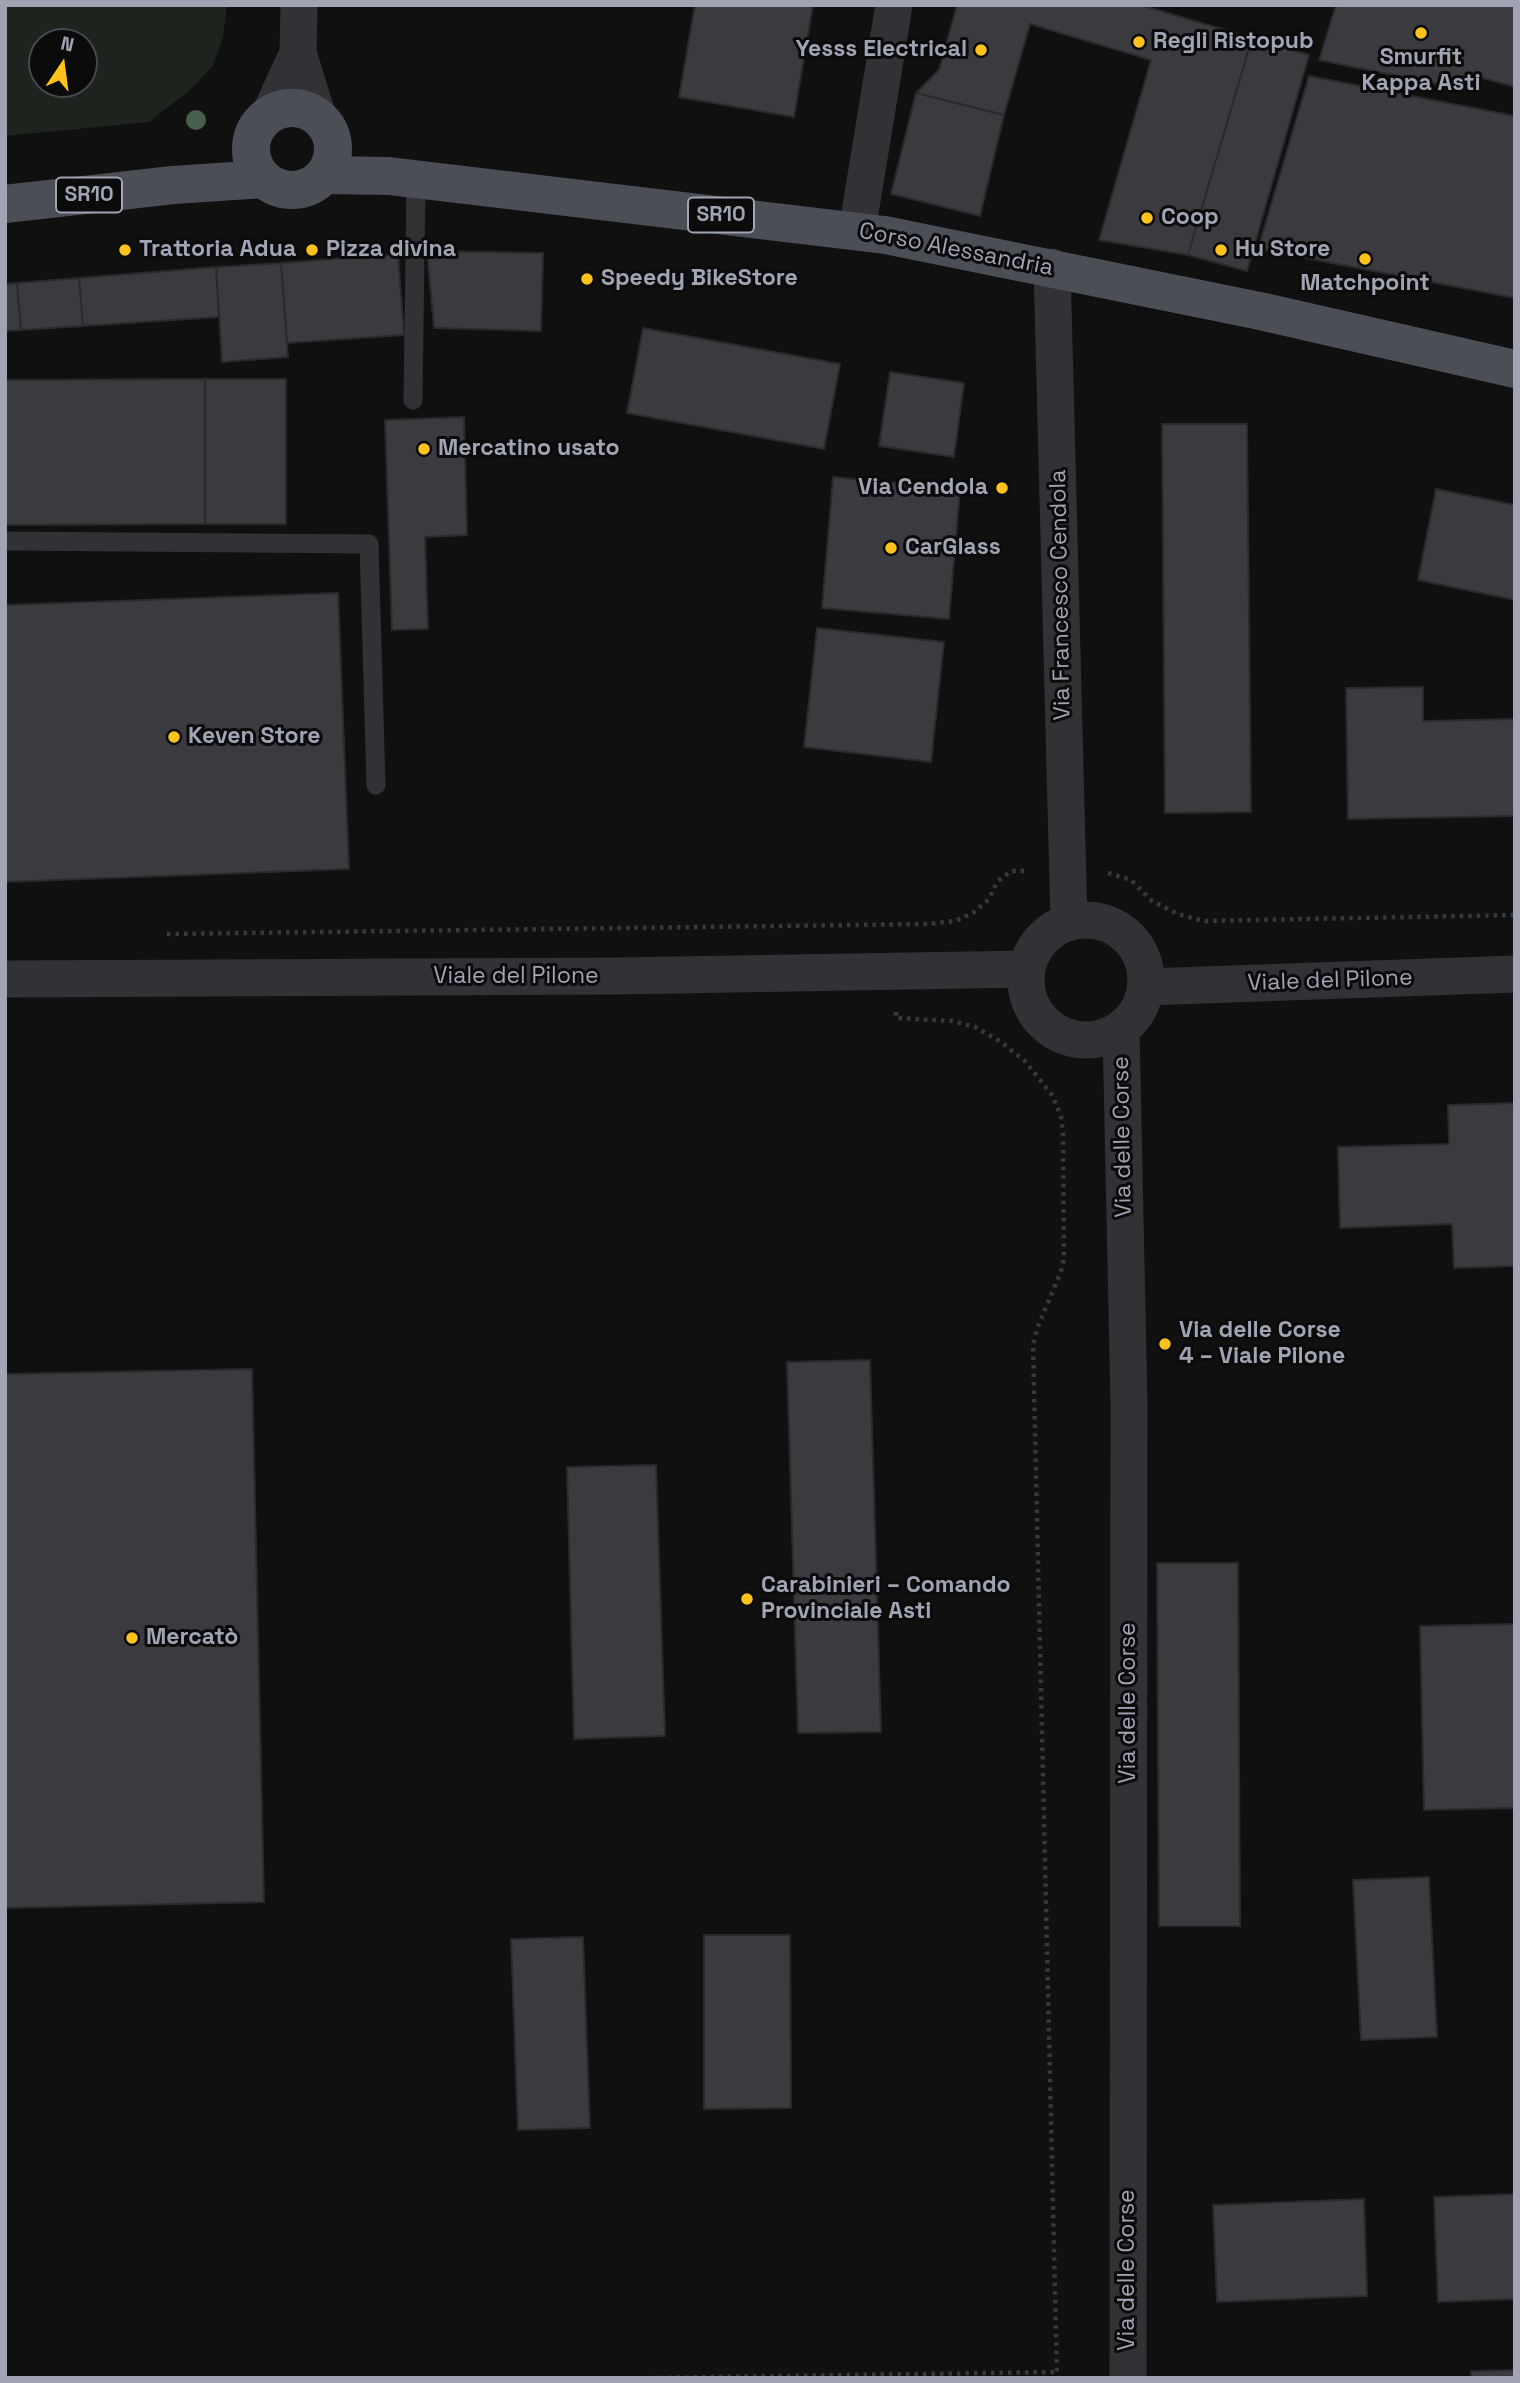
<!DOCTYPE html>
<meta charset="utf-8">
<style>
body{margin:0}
#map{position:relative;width:1520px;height:2383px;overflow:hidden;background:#101011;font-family:"Space Grotesk",sans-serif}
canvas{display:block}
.frame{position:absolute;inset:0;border:7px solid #a0a4b3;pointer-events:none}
.north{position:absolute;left:28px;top:28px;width:70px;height:70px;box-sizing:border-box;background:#0b0b0c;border:2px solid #47484f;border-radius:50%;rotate:13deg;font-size:19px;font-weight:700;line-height:28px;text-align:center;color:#a0a4b3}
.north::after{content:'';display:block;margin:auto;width:24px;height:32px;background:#fdc31c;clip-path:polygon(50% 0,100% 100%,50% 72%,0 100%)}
</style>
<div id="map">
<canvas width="1520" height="2383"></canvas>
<div class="frame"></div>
<div class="north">N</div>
</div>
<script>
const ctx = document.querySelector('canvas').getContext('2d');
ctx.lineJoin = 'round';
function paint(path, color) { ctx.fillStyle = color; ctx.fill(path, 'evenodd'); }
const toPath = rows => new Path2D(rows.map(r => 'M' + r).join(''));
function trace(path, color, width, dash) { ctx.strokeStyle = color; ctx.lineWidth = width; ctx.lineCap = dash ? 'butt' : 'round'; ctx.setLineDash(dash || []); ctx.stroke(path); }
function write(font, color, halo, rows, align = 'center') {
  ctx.font = font + ' "Space Grotesk",sans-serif'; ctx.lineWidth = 6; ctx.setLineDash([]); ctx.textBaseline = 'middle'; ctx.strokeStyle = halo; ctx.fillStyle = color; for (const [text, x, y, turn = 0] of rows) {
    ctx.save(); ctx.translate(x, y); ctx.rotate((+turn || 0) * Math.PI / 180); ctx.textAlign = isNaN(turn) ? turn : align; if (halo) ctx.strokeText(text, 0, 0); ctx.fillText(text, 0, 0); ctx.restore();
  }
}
const green = toPath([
 [5,5,227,5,223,38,212,67,189,91,149,122,5,136],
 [42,42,84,42,84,84,42,84]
]);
const building = toPath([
 [695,5,813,5,794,117,679,97,695,5],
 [957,5,1141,5,1252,38,1188,255,1099,240,1151,60,1030,24,1004,115,916,93,939,70,957,5],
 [1336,5,1515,5,1515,87,1479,77,1476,92,1319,60,1336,5],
 [1252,38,1309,55,1247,271,1188,255,1252,38],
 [1309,76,1515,116,1515,298,1258,249,1309,76],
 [916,93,1004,115,980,216,891,194,916,93],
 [427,251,543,253,541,331,434,328,427,251],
 [398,254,404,335,287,343,281,263,398,254],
 [281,263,288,357,222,362,216,267,281,263],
 [216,267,219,317,83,326,79,278,216,267],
 [79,278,83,326,21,330,17,283,79,278],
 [17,283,21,330,5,331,5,284,17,283],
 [643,328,840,364,824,449,627,413,643,328],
 [890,372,964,383,954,457,879,446,890,372],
 [205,379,286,379,286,524,205,524,205,379],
 [205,379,205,524,5,525,5,380,205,379],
 [464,417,467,535,425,537,428,629,392,630,385,420,464,417],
 [1162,424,1247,424,1251,812,1165,813,1162,424],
 [833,477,960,489,949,619,822,608,833,477],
 [1436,489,1515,505,1515,600,1418,580,1436,489],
 [338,593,349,869,5,882,5,605,338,593],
 [817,628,944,642,931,762,804,747,817,628],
 [1423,687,1423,721,1515,719,1515,816,1348,819,1346,688,1423,687],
 [1515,1103,1515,1266,1454,1268,1452,1224,1340,1228,1338,1147,1449,1144,1448,1105,1515,1103],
 [870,1360,881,1732,798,1733,787,1362,870,1360],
 [252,1369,264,1902,5,1908,5,1374,252,1369],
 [656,1465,665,1736,574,1739,567,1467,656,1465],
 [1157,1563,1238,1563,1240,1926,1159,1926,1157,1563],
 [1515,1624,1515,1845,1514,1808,1424,1810,1420,1626,1515,1624],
 [1429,1877,1437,2037,1361,2040,1353,1880,1429,1877],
 [704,1935,790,1935,791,2108,704,2109,704,1935],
 [583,1937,590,2128,518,2130,511,1939,583,1937],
 [1515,2194,1515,2299,1438,2302,1434,2197,1515,2194],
 [1364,2199,1367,2296,1217,2302,1213,2205,1364,2199],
 [1515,2370,1515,2378,1471,2378,1471,2371,1515,2370]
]);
const path = toPath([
 [1108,873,1131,880,1152,901,1178,914,1203,921,1515,915],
 [167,934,928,924,955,921,973,913,989,899,997,882,1011,871,1029,871],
 [896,1012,896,1018,952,1021,975,1027,1001,1042,1025,1061,1052,1095,1061,1116,1063,1134,1064,1258,1061,1271,1037,1329,1033,1345,1057,2378],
 [651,2378,1056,2372]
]);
const service = toPath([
 [413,400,416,181],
 [5,541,369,544,376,785]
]);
const minor = toPath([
 [299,5,298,53,318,117],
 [270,114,298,53],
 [857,231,894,5],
 [1052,267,1069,922],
 '1026 980a60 60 0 1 1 120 0a60 60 0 1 1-120 0Z',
 [5,979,617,976,1026,969],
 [1146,987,1515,974],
 [1121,1029,1129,1405,1128,2378]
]);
const primary = toPath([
 '251 149a41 41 0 1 1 82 0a41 41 0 1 1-82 0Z',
 [324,175,389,176,885,235,1260,311,1515,369],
 [5,204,173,185,264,179]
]);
const trees = [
 [196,120]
];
const markers = [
 [1421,33,7,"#fdc31c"],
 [1139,42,7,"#fdc31c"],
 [981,50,7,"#fdc31c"],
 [1147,218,7,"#fdc31c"],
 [125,250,7,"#fdc31c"],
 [312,250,7,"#fdc31c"],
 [1221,250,7,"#fdc31c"],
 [1365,259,7,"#fdc31c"],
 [587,279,7,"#fdc31c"],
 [424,449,7,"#fdc31c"],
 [1002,488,7,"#fdc31c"],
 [891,548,7,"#fdc31c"],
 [174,737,7,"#fdc31c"],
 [1165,1344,7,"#fdc31c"],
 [747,1599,7,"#fdc31c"],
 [132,1638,7,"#fdc31c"]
];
const shields = [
 [89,195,66],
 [721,215,66]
];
const shieldNames = [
 ["SR10",89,195],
 ["SR10",721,215]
];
const poiNames = [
 ["Regli Ristopub",1153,42],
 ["Yesss Electrical",967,50,"right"],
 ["Smurfit",1421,58,"center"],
 ["Kappa Asti",1421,84,"center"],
 ["Coop",1161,218],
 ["Trattoria Adua",139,250],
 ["Pizza divina",326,250],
 ["Hu Store",1235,250],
 ["Speedy BikeStore",601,279],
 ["Matchpoint",1365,284,"center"],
 ["Mercatino usato",438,449],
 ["Via Cendola",988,488,"right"],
 ["CarGlass",905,548],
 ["Keven Store",188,737],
 ["Via delle Corse",1179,1331],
 ["4 – Viale Pilone",1179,1357],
 ["Carabinieri – Comando",761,1586],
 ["Provinciale Asti",761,1612],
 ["Mercatò",146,1638]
];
const streetNames = [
 ["Corso Alessandria",956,250,11],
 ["Via Francesco Cendola",1061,595,-91],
 ["Viale del Pilone",516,977],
 ["Viale del Pilone",1330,981,-2],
 ["Via delle Corse",1123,1137,-91],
 ["Via delle Corse",1129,1703,-90],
 ["Via delle Corse",1128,2270,-90]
];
paint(green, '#1c241d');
paint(building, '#3a3a3f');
trace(building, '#2a2a2d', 2);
trace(path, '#36383e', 4.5, [3.5, 5]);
trace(service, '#313136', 19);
trace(minor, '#313136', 37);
trace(primary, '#4c4e56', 38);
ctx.fillStyle = '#485f4b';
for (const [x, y] of trees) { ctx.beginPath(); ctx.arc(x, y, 10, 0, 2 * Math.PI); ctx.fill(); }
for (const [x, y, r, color] of markers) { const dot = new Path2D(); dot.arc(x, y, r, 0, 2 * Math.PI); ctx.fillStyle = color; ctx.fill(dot); trace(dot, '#0b0b0c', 2.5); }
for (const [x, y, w] of shields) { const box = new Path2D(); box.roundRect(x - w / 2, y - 17.5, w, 35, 5); ctx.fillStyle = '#0b0b0c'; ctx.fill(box); trace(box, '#a0a4b3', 2); }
write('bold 21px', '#a0a4b3', null, shieldNames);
write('bold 23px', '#a0a4b3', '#0b0b0c', poiNames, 'left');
write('23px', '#a0a4b3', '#0b0b0c', streetNames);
</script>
